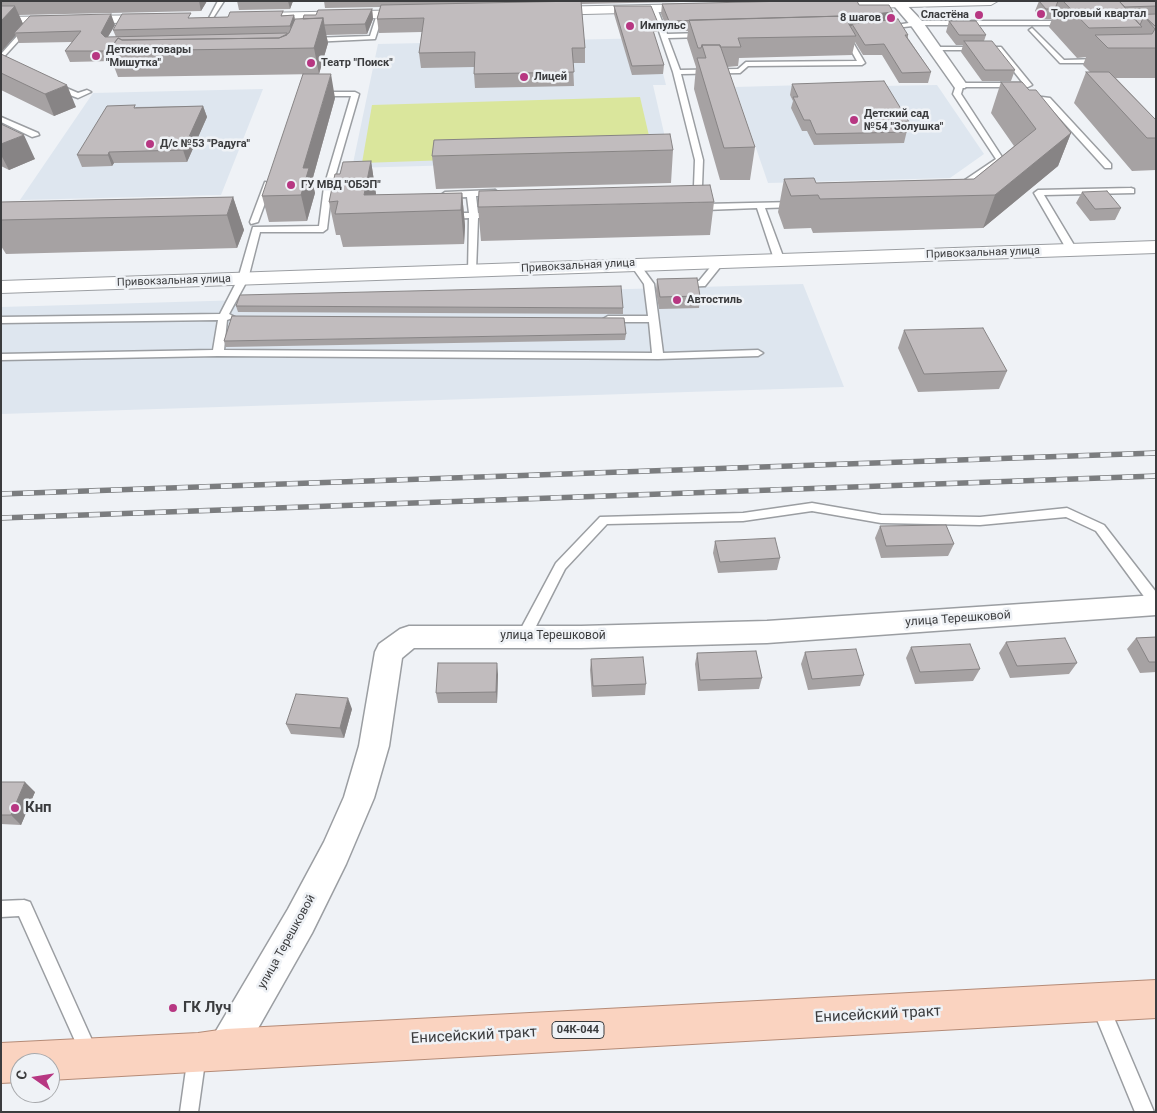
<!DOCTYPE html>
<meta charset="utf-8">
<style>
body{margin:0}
#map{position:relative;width:1157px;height:1113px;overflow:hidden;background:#eff2f6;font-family:Roboto,sans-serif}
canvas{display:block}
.frame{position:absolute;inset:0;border:2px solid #3b3c3e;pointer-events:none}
.north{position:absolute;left:10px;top:1053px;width:50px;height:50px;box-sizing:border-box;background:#eff2f6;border:1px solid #a7a9ac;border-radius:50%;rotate:283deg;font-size:14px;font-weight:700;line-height:20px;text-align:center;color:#3b3c3e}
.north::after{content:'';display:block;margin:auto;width:18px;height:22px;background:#b73782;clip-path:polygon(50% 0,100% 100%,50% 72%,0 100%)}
</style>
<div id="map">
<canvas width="1157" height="1113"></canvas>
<div class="frame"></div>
<div class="north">С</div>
</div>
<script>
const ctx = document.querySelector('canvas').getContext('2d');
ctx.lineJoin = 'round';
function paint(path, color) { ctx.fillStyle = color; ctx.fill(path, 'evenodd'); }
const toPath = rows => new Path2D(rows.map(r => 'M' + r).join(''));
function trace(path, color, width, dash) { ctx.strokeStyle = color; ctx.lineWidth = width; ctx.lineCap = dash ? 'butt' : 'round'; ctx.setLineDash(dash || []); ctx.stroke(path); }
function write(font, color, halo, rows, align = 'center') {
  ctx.font = font + ' Roboto,sans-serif'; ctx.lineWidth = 5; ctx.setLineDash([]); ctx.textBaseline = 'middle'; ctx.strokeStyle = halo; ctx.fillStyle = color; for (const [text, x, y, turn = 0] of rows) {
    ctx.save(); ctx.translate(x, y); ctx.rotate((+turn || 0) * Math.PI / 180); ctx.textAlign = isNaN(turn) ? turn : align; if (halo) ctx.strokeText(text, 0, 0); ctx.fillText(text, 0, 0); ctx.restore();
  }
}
const built = toPath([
 [654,38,666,85,653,85,670,159,352,168,378,44],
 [878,83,881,86,937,85,984,154,950,178,768,183,735,87],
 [263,89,221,195,20,200,93,93],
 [803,284,844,387,1,414,1,307]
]);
const green = toPath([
 [640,97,653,153,362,163,372,105]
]);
const service = toPath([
 [218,1,224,1,213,18,209,18,218,1],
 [654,6,657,8,667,34,704,33,707,35,704,37,668,38,680,70,738,69,746,62,857,61,842,34,845,32,848,34,865,63,862,65,748,66,740,73,681,74,703,160,702,186,707,201,700,203,694,186,695,160,673,72,651,8,654,6],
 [380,12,383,14,375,39,311,42,308,40,311,38,370,36,377,14,380,12],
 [921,21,1067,21,1070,23,1067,25,921,25,887,29,884,27,921,21],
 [27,25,32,26,1,60,1,54,27,25],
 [1032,28,1064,60,1100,59,1103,61,1100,63,1060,63,1030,31,1029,30,1032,28],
 [931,47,1001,47,1032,85,1028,87,963,87,961,94,1004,160,959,190,955,188,956,186,996,159,953,94,956,85,960,83,1023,83,997,50,933,50,931,49,931,47],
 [51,84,57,84,78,93,87,90,91,92,78,98,51,88,51,84],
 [315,92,355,92,359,94,332,187,327,229,323,232,260,232,248,279,229,314,235,317,227,320,224,350,652,353,649,322,608,322,603,319,608,316,648,316,644,284,630,264,635,261,638,262,654,284,663,353,758,350,763,353,758,356,658,359,218,356,1,360,1,354,213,350,218,320,1,323,1,317,220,314,238,279,253,227,319,226,324,187,351,96,318,96,314,94,315,92],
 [1026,95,1050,98,1111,164,1111,168,1105,168,1045,102,1026,99,1026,95],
 [1,117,38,133,39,135,32,137,1,122,1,117],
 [265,182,272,184,258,222,251,224,250,222,265,182],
 [1131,188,1134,189,1134,193,1044,195,1077,250,1072,253,1067,250,1034,193,1038,190,1131,188],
 [495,190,499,193,498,195,476,196,478,213,495,212,499,215,495,218,478,218,476,271,471,274,468,273,469,218,447,219,443,216,447,213,469,213,467,197,445,198,441,195,445,192,495,190],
 [795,202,798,203,798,207,765,208,784,259,779,262,774,259,757,208,705,210,701,207,705,204,795,202],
 [720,258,725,261,705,286,682,287,677,284,682,281,699,281,717,259,720,258],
 [812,503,881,515,980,517,1067,508,1104,525,1156,592,1156,607,1151,606,1096,531,1066,517,980,525,881,523,812,511,743,521,607,524,565,569,529,640,524,642,519,640,517,636,556,563,600,517,743,513,812,503],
 [24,900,30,902,96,1049,99,1055,96,1061,90,1064,84,1061,19,916,1,917,1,901,24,900],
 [1100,996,1106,999,1154,1112,1135,1112,1091,1005,1094,999,1100,996],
 [197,1046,203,1049,206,1055,198,1112,180,1112,188,1055,191,1049,197,1046]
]);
const minor = toPath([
 [895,1,903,1,922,21,967,85,965,88,955,88,912,27,895,7,893,4,895,1],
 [1156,595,1156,615,767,643,581,648,414,648,402,658,389,746,374,798,346,864,312,933,239,1062,226,1067,213,1062,208,1049,213,1036,288,909,324,842,344,797,359,746,375,652,379,644,400,629,409,626,581,626,767,621,1156,595]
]);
const tertiary = toPath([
 [820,1,998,1,991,5,822,9,815,5,820,1],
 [699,4,706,8,704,11,545,15,538,11,545,7,699,4],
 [415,10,420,11,422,14,420,17,258,21,251,17,258,13,415,10],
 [157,15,162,16,164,19,162,22,1,25,1,17,157,15],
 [1156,241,1156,253,1,293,1,281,1156,241]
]);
const primary = toPath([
 [1156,980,1156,1018,50,1080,50,1063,20,1063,20,1082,1,1083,1,1043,198,1033,226,1029,1156,980]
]);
const rail = toPath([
 [1,494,1156,453],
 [1,518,1156,476]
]);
const wall = toPath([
 [1,1,207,1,201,11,19,15,23,24,115,25,108,37,116,37,113,30,193,18,294,15,295,20,316,15,372,9,373,19,367,34,326,35,328,43,319,74,118,77,112,61,70,62,65,51,72,42,19,43,16,35,1,52],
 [237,1,293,1,290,9,239,10],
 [324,1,729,1,581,4,585,48,585,63,573,63,574,86,475,88,474,74,474,67,421,68,419,53,422,32,379,33,377,19,380,7,325,8],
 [1039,1,1156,1,1156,78,1116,78,1156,120,1156,170,1132,171,1074,103,1086,72,1090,72,1083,65,1086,57,1077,58,1049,27,1052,19,1042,19,1035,11],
 [662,4,859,5,893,12,892,20,908,35,908,38,931,72,928,83,899,83,882,55,863,55,855,42,852,55,739,58,738,66,727,67,755,147,750,180,720,180,694,89,696,67,687,39,688,31,668,31,661,14],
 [614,6,658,23,657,32,653,32,664,65,663,74,632,75,614,14],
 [949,21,986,35,984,41,1015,70,1011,81,982,81,961,52,963,45,956,45,946,32],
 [1,54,76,107,54,116,1,90],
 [1001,82,1029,90,1071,133,1058,166,983,228,813,233,811,228,784,229,778,212,784,179,816,183,974,179,1014,146,991,113],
 [792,84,909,122,904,143,814,145,807,131,802,131,791,108,793,101,790,95],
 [335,98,312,181,315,193,307,221,269,222,262,196],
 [203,106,207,117,187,162,114,163,112,166,82,167,77,155,136,107],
 [1,124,35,159,9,170,1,166],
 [673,150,671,183,436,189,432,156],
 [371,161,376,195,462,193,465,226,464,244,343,247,340,235,336,235,329,202,340,174],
 [1082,192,1121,208,1115,220,1090,221,1076,203],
 [233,197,244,230,237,248,6,254,1,246,1,202],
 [714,202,710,235,481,241,478,207],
 [657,279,700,296,699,308,659,309,656,291],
 [236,306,623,308,623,314,238,312],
 [904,330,1007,371,999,389,918,392,898,348],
 [626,334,625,340,226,347,224,341],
 [880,526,954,544,948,556,881,558,875,538],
 [715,541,780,558,777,570,718,573,713,553],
 [1156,637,1156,672,1140,673,1127,649,1136,638],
 [1006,642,1077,663,1069,674,1010,678,999,653],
 [911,647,980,669,973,681,915,684,906,658],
 [805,652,864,675,860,686,808,690,801,664],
 [697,653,762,678,759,689,698,691,695,664],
 [591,659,646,684,645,695,592,697,590,670],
 [498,674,497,703,438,703,436,693],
 [352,709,344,738,291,734,286,724],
 [1,782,35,792,21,825,1,824]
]);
const shadedWall = toPath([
 [199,1,207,1,201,11],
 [288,1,293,1,290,9],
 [15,6,24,26,14,33,16,35,1,52,1,21],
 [372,9,373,19,367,34,365,24],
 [893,12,891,22,852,24,852,26,843,27,845,17],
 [111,14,115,25,104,43,101,33],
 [294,15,296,26,293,36,290,26],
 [323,18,328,43,319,74,314,48],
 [331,74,335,98,312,181,315,193,307,221,301,195,303,168],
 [67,85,76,107,54,116,45,94],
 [203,106,207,117,187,162,183,150],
 [1071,133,1058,166,983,228,995,195],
 [24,135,35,159,9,170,1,155,1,144],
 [109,152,114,163,112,166,108,155],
 [371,161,376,194,373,213,364,195],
 [462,193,465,226,464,244,461,210],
 [233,197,244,230,237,248,227,215],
 [497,663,498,674,497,703,496,692],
 [348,698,352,709,344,738,340,728],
 [25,782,35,792,21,825,11,815]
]);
const building = toPath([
 [581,1,585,48,572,48,574,72,474,74,475,52,419,53,424,18,377,19,381,5,581,1],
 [791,1,857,1,859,5,889,5,893,12,845,17,844,16,669,21,662,4,791,1],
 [1039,1,1058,1,1055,9,1046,9,1039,1],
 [1063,1,1119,1,1142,27,1089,28,1063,1],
 [1119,1,1156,1,1156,6,1125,7,1119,1],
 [1,6,15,6,1,21,1,6],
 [614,6,651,6,658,23,651,24,664,65,632,66,614,6],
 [372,9,365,24,324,25,323,18,303,19,304,15,316,15,318,10,372,9],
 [283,11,281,16,294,15,290,26,113,30,122,14,191,13,188,18,228,17,230,12,283,11],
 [111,14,101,33,105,37,287,33,287,35,279,38,122,40,118,38,109,51,65,51,81,31,14,33,30,16,111,14],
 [1156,14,1156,27,1144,16,1140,25,1131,15,1156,14],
 [844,16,856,36,738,38,741,47,720,47,720,45,702,45,701,48,698,48,689,20,844,16],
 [1144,16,1156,27,1156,48,1108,48,1095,35,1152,34,1155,29,1144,16],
 [323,18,314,48,108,51,118,38,122,40,279,38,289,33,295,19,323,18],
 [898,19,908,35,905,35,931,72,902,73,884,44,865,45,852,24,898,19],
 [949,21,976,21,986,35,959,35,949,21],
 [964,41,992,41,1015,70,985,70,964,41],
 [702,45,720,45,755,147,724,148,697,58,706,58,702,45],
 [1,54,67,85,45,94,1,73,1,54],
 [1086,72,1109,72,1156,120,1156,138,1147,138,1086,72],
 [303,74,331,74,303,168,309,168,301,195,262,196,303,74],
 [884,81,909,122,901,122,907,132,816,134,810,120,804,120,793,97,798,97,792,84,884,81],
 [1001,82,1022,82,1029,90,1036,90,1071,133,995,195,820,199,818,195,791,196,784,179,814,178,816,183,974,179,1036,129,1001,82],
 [135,105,134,108,203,106,183,150,109,152,108,155,77,155,107,106,135,105],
 [1,124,24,135,1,144,1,124],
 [670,134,673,150,432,156,434,140,670,134],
 [371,161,364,195,462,193,461,210,335,214,338,201,329,202,335,174,340,174,343,162,371,161],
 [710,185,714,202,478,207,479,191,710,185],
 [1107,191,1121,208,1095,209,1082,192,1107,191],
 [233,197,227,215,1,220,1,202,233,197],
 [697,278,700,296,660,297,657,279,697,278],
 [621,286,623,308,236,306,240,295,621,286],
 [232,316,624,318,626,334,224,341,232,316],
 [983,328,1007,371,924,374,904,330,983,328],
 [946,525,954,544,886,546,880,526,946,525],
 [775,538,780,558,720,562,715,541,775,538],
 [1156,637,1156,662,1149,662,1136,638,1156,637],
 [1065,638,1077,663,1017,666,1006,642,1065,638],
 [970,644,980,669,920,672,911,647,970,644],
 [856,649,864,675,812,679,805,652,856,649],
 [756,651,762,678,700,680,697,653,756,651],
 [643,657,646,684,593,686,591,659,643,657],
 [438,663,497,663,496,692,436,693,438,663],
 [296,694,348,698,340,728,286,724,296,694],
 [1,782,25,782,11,815,1,815,1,782]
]);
const markers = [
 [1041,14,5,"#b73782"],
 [979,15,5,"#b73782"],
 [891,18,5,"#b73782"],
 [630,26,5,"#b73782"],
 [96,56,5,"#b73782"],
 [311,63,5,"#b73782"],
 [524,77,5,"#b73782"],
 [854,120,5,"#b73782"],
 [150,144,5,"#b73782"],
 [291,185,5,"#b73782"],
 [677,300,5,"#b73782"],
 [15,808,5,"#b73782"],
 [173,1008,5,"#b73782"]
];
const farPoinames = [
 ["Торговый квартал",1051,14],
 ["Сластёна",969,15,"right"],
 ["8 шагов",881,18,"right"],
 ["Импульс",640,26],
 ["Детские товары",106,50],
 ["\"Мишутка\"",106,63],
 ["Театр \"Поиск\"",321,63],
 ["Лицей",534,77],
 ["Детский сад",864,114],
 ["№54 \"Золушка\"",864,127],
 ["Д/с №53 \"Радуга\"",160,144],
 ["ГУ МВД \"ОБЭП\"",301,185],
 ["Автостиль",687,300]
];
const farStreetnames = [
 ["Привокзальная улица",983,253,-2],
 ["Привокзальная улица",578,266,-3],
 ["Привокзальная улица",174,281,-2]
];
const shields = [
 [578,1030,52]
];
const shieldNames = [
 ["04К-044",578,1030]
];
const streetNames = [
 ["улица Терешковой",958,619,-4],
 ["улица Терешковой",553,636],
 ["улица Терешковой",287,942,-61]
];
const nearPoinames = [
 ["Кнп",25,808],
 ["ГК Луч",183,1008]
];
const nearStreetnames = [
 ["Енисейский тракт",878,1015,-3],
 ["Енисейский тракт",474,1036,-3]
];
paint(built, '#dee6ef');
paint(green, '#dae69c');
trace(service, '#9b9ea2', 3);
trace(minor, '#9b9ea2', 3);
trace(tertiary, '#9b9ea2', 2);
trace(primary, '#b58b77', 2);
paint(service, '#fff');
paint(minor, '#fff');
paint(tertiary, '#fff');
paint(primary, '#fad3c0');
trace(rail, '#7b7d7f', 5.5);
trace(rail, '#eff2f6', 4, [11]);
paint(wall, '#a6a2a3');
paint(shadedWall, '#878485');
paint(building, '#c1bcbe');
trace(building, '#878485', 1);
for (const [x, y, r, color] of markers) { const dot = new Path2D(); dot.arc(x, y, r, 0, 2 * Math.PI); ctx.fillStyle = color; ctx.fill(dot); trace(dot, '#eff2f6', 2); }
write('bold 11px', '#3b3c3e', '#eff2f6', farPoinames, 'left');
write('11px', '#3b3c3e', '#eff2f6', farStreetnames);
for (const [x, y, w] of shields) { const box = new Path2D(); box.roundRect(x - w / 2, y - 8.5, w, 17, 4); ctx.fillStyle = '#eff2f6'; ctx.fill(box); trace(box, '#3b3c3e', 1); }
write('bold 11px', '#3b3c3e', null, shieldNames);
write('12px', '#3b3c3e', '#eff2f6', streetNames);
write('bold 15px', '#3b3c3e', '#eff2f6', nearPoinames, 'left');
write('15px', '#3b3c3e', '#eff2f6', nearStreetnames);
</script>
